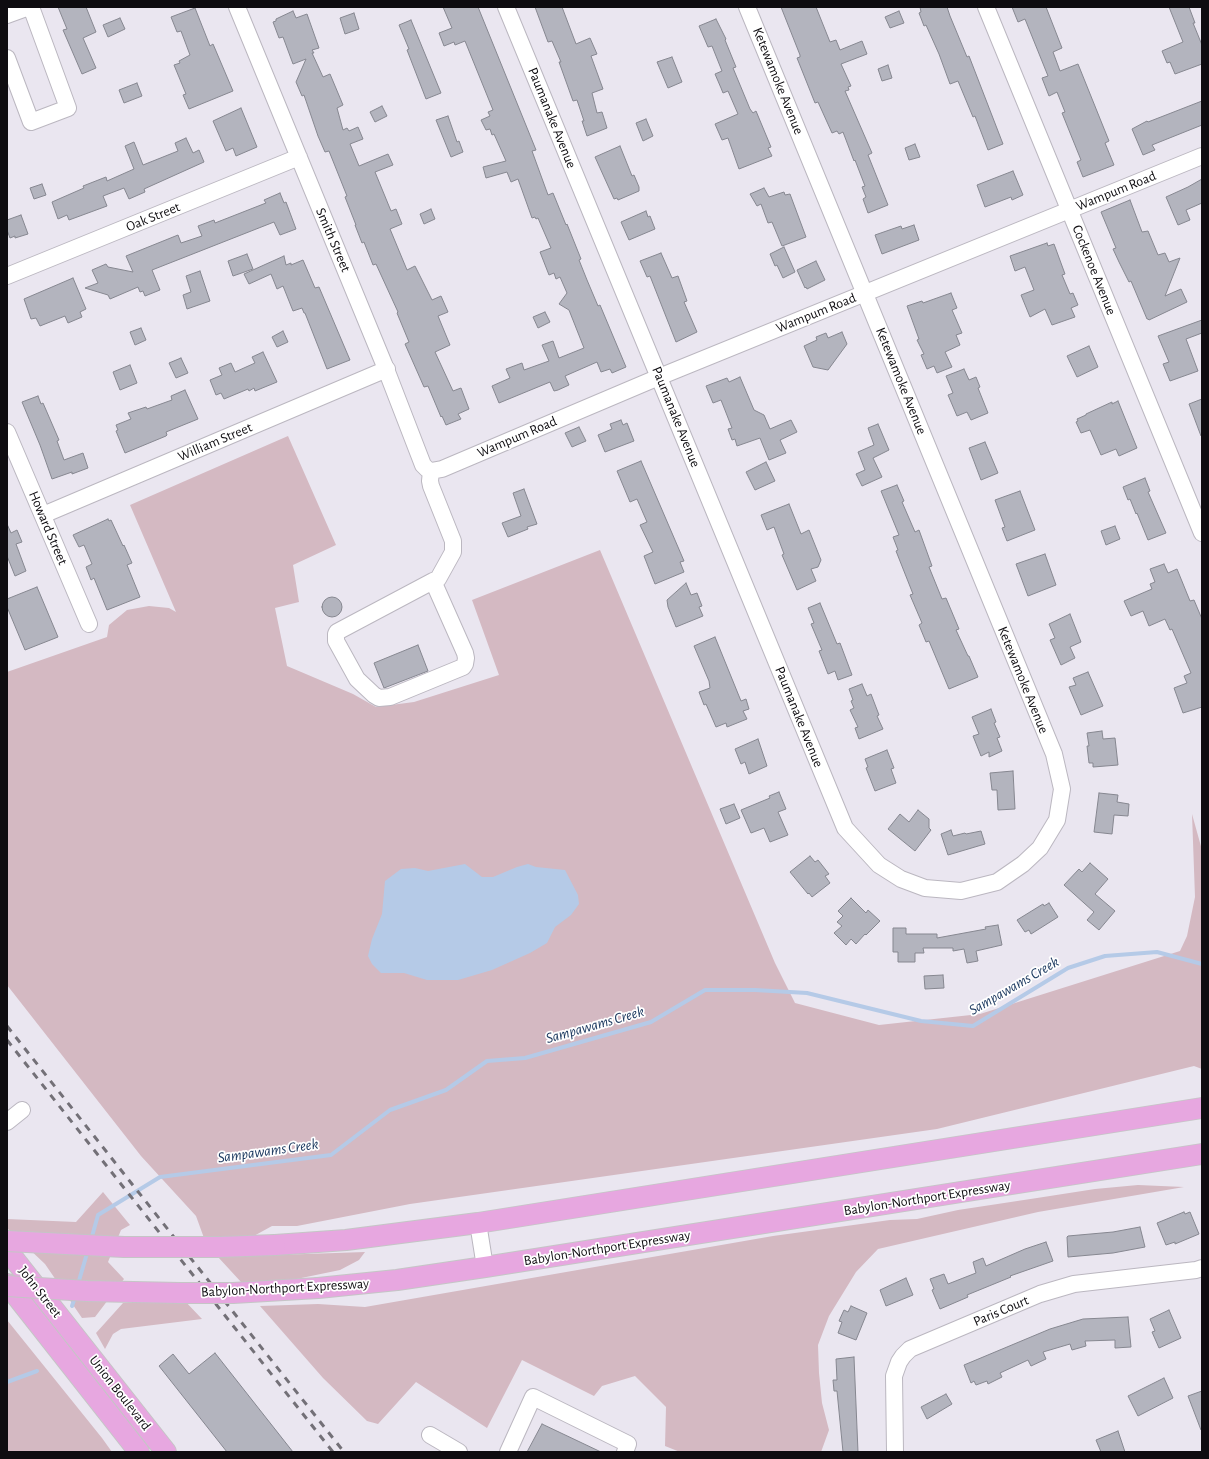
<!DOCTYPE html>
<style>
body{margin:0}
#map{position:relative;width:1209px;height:1459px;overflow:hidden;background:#eae6f0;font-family:"Alegreya Sans",sans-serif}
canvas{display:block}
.frame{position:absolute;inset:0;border:8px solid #0e0c10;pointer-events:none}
</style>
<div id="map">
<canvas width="1209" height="1459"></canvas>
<div class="frame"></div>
</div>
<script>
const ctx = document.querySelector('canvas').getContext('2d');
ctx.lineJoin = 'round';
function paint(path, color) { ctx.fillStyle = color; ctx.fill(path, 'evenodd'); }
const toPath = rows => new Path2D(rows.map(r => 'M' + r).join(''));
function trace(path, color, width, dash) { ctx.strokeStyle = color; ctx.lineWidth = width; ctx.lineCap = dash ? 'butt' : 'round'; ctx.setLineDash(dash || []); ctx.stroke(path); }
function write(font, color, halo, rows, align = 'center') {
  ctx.font = font + ' "Alegreya Sans",sans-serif'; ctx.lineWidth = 3.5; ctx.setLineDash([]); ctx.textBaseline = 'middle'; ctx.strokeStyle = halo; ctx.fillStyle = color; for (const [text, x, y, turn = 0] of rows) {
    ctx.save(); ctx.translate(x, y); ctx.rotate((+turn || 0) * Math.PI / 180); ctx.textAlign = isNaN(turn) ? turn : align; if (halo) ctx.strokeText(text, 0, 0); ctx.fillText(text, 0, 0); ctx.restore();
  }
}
const green = toPath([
 [288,436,336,545,293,565,299,602,275,608,287,666,353,694,376,707,414,702,499,675,472,600,600,550,775,963,795,1003,879,1025,980,1014,1180,951,1187,936,1195,897,1192,814,1202,850,1202,1069,1194,1066,937,1129,410,1204,297,1226,272,1226,252,1237,204,1238,196,1216,141,1156,7,985,7,672,107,637,109,625,127,610,149,606,169,608,176,612,130,505],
 [1138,1185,1184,1187,1038,1212,878,1249,856,1272,829,1316,818,1345,819,1373,822,1403,829,1430,821,1452,680,1452,665,1446,666,1407,635,1376,602,1386,594,1396,522,1360,487,1428,416,1382,378,1424,367,1421,323,1378,260,1306,318,1304,365,1307,773,1236,890,1220,917,1219,958,1210,1037,1198,1095,1189],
 [103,1192,130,1225,121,1230,108,1262,124,1279,95,1317,82,1318,45,1264,7,1228,7,1219,76,1222],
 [365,1252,359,1260,340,1270,282,1282,241,1282,218,1257],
 [184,1300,202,1319,121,1329,113,1334,105,1349,96,1333,123,1303],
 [7,1320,102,1438,112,1452,7,1452]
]);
const water = toPath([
 [465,864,482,877,493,877,517,867,528,864,536,867,565,870,578,895,579,904,571,915,555,927,547,943,530,953,492,970,458,980,427,980,404,973,381,973,372,964,368,956,372,939,382,914,385,881,401,869,415,868,428,871]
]);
const stream = toPath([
 [91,1240,98,1215,160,1177,331,1155,390,1110,446,1090,487,1061,525,1058,651,1022,705,990,755,990,807,993,921,1021,973,1026,1068,968,1105,956,1157,952,1202,964],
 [78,1284,88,1250],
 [72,1306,75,1297],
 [7,1382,37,1371]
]);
const building = toPath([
 [58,7,86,7,96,32,83,38,96,68,82,74,63,30,67,29,58,7],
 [443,7,478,7,536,150,532,151,548,195,553,193,566,225,567,224,581,259,579,260,587,280,598,306,600,305,626,367,612,373,610,369,601,372,597,362,565,376,569,385,558,390,554,391,550,382,499,403,492,386,510,378,506,369,522,363,524,370,549,361,542,345,553,341,559,358,584,348,569,310,559,304,567,293,560,277,556,279,554,273,549,275,540,252,551,248,538,218,536,219,535,217,532,218,518,179,511,182,507,172,486,178,483,167,506,161,494,134,492,135,490,129,486,130,481,120,490,116,488,112,493,110,465,41,455,45,454,42,444,46,439,33,452,28,443,7],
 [535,7,562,7,576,44,590,38,597,54,591,56,603,89,592,93,597,113,602,112,607,128,587,136,582,121,584,121,577,100,573,101,559,62,561,62,552,41,548,42,535,7],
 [781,7,816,7,830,42,836,40,840,50,862,41,867,54,841,64,851,86,848,87,849,90,845,91,872,153,868,155,888,205,868,213,863,199,866,197,862,187,865,186,855,160,854,161,843,132,839,134,837,131,832,133,818,102,815,103,797,58,800,57,800,55,781,7],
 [920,7,947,7,950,16,967,57,969,56,1003,144,988,150,975,116,973,117,958,81,950,84,939,54,926,25,924,26,919,13,921,12,920,7],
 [1012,7,1046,7,1062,48,1053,52,1060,71,1078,64,1109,141,1105,143,1114,165,1083,177,1077,162,1081,160,1062,113,1065,112,1057,92,1049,96,1042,78,1048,76,1025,19,1018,22,1012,7],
 [1169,7,1189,7,1195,23,1193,23,1202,45,1202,64,1175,74,1170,62,1167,63,1162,51,1183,42,1169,7],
 [195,8,210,46,213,44,233,91,189,109,183,95,186,94,174,65,180,63,179,61,190,55,181,31,177,32,171,17,195,8],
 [293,11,296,18,307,14,319,48,312,50,314,53,312,53,323,77,330,74,343,105,337,108,343,130,347,128,349,131,358,127,363,139,350,144,359,166,388,154,393,165,375,172,391,211,396,209,402,224,390,229,407,270,415,266,432,300,441,296,448,312,438,316,450,345,435,352,453,391,461,388,469,409,458,414,461,419,446,425,442,416,441,417,428,386,424,387,405,344,409,342,397,313,398,312,376,264,373,265,364,242,362,243,355,225,356,225,345,197,347,196,329,151,325,152,318,136,304,95,302,96,296,82,306,59,293,64,283,37,279,38,273,22,276,21,276,19,293,11],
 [899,11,904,23,890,28,885,17,899,11],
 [354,13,359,29,345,34,340,18,354,13],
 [120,18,125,29,108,37,103,25,120,18],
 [716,19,726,39,725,40,736,67,733,68,750,109,753,113,756,111,771,147,768,148,772,156,739,169,728,138,722,140,715,124,738,114,728,91,723,93,721,88,715,74,722,71,712,46,708,47,699,26,716,19],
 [411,20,441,93,426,99,407,50,409,49,399,25,411,20],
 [672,57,682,82,668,88,657,62,672,57],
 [888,65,892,78,882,81,878,69,888,65],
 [137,83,142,96,124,103,119,90,137,83],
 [1202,101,1202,125,1152,145,1155,150,1143,155,1132,129,1147,121,1148,122,1202,101],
 [382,106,387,116,375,122,370,112,382,106],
 [241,108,257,147,236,156,233,148,226,151,213,121,241,108],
 [448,116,457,142,459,141,463,152,451,157,436,120,448,116],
 [646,119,653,136,643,141,636,123,646,119],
 [186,138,193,153,199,150,204,162,144,189,145,192,129,199,124,188,103,196,107,206,69,220,67,215,58,219,52,202,84,188,83,186,106,177,107,181,134,169,125,146,134,142,143,165,178,151,175,143,186,138],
 [915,144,920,157,909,160,905,148,915,144],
 [620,146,632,176,634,175,639,187,639,191,618,200,617,198,614,199,595,157,620,146],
 [1013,171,1023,195,1012,200,1011,197,985,207,977,185,1013,171],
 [1202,179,1202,203,1186,210,1190,220,1178,225,1166,197,1188,187,1202,179],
 [42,184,46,195,34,199,30,188,42,184],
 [764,188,769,197,784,192,785,195,790,194,806,237,782,246,772,222,768,223,761,204,757,206,750,194,764,188],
 [280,193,284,203,286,202,296,229,280,235,274,222,152,270,160,290,145,296,143,291,140,292,138,287,110,299,108,295,85,288,98,283,92,270,106,264,108,267,133,272,126,256,178,235,181,243,202,236,198,226,214,220,215,223,266,203,264,200,280,193],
 [1130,200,1142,232,1148,231,1158,255,1165,253,1169,262,1180,258,1165,296,1181,289,1187,302,1149,320,1148,319,1147,319,1131,281,1129,282,1119,262,1113,249,1116,248,1101,212,1130,200],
 [431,209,435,219,424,224,420,214,431,209],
 [646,211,648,217,650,216,655,229,629,240,621,222,646,211],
 [21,215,28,234,15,238,15,236,10,238,7,230,7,220,21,215],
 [914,225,919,240,882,254,875,235,901,226,902,229,914,225],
 [1047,243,1048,246,1054,244,1065,274,1062,275,1070,294,1073,293,1078,305,1071,308,1075,317,1052,325,1045,309,1030,317,1021,295,1034,290,1025,267,1015,271,1010,256,1047,243],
 [784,247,795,272,783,278,777,265,775,266,770,254,784,247],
 [661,253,672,278,678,276,687,301,684,302,697,332,676,342,650,276,647,277,640,261,661,253],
 [247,254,253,269,233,276,228,261,247,254],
 [284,256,286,265,291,263,291,265,303,260,315,288,319,287,350,360,327,369,305,313,304,313,302,308,293,311,283,286,277,289,271,274,249,284,244,274,284,256],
 [816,261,825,280,807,289,806,287,805,288,797,270,816,261],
 [200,271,210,301,187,309,183,295,191,292,186,276,200,271],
 [73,278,86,309,80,312,82,317,68,323,65,316,40,326,36,318,31,319,24,299,73,278],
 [951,293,957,308,952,310,962,333,956,335,960,345,945,352,952,367,937,373,934,366,927,369,921,355,924,354,917,340,919,339,907,306,922,301,923,303,951,293],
 [545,312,550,322,538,328,533,317,545,312],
 [1202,320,1202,333,1186,339,1198,371,1170,381,1163,364,1169,362,1158,336,1202,320],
 [141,328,146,340,135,345,130,332,141,328],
 [283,331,288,342,277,347,272,337,283,331],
 [842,332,847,344,828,370,813,367,804,346,817,340,816,337,826,333,828,338,842,332],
 [1089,346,1098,367,1077,377,1067,356,1089,346],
 [263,352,277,382,255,391,254,388,249,391,248,389,224,399,221,393,216,395,210,380,222,375,219,368,231,363,235,372,255,363,252,357,263,352],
 [181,358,188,373,176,378,169,363,181,358],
 [130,365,137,383,120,390,113,372,130,365],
 [964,369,969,380,976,377,980,387,978,388,988,413,971,420,967,412,957,416,948,395,953,393,946,376,964,369],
 [740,377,754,410,764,415,770,429,791,420,797,432,780,440,786,453,769,460,760,438,737,446,735,439,732,440,728,429,732,428,721,400,713,403,706,386,727,378,729,382,740,377],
 [185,390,198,419,166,432,167,435,166,436,125,453,116,431,118,430,116,425,131,419,128,413,146,407,147,409,172,400,171,396,185,390],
 [38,396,41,404,43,403,59,440,57,441,64,460,83,453,88,468,72,474,72,472,52,479,40,445,22,402,38,396],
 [1202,399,1202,436,1201,436,1189,404,1202,399],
 [1118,401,1137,448,1119,456,1116,449,1101,455,1090,430,1081,433,1076,422,1078,421,1077,419,1086,415,1086,414,1112,402,1112,404,1118,401],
 [621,420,623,425,627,423,634,441,605,452,598,435,612,429,610,424,621,420],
 [878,424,889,450,873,458,882,477,862,486,856,474,865,470,858,452,874,445,868,428,878,424],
 [579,427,586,441,572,447,565,433,579,427],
 [985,442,998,473,981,480,969,448,985,442],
 [641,461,684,561,680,562,684,572,655,584,644,556,653,552,640,525,647,522,637,499,630,502,617,471,641,461],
 [766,462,775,481,755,490,746,472,766,462],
 [1145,478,1150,491,1148,492,1166,533,1148,540,1137,513,1136,514,1130,499,1128,500,1123,487,1145,478],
 [897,485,904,501,902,502,915,532,919,530,932,566,929,567,942,599,946,598,959,629,956,630,968,656,969,656,978,677,949,689,929,641,926,642,919,625,922,623,910,595,913,594,896,551,898,550,893,537,899,535,881,491,897,485],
 [524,489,537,524,527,527,528,529,508,537,502,523,521,516,513,493,524,489],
 [1020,491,1035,530,1007,541,1002,528,1005,527,995,500,1020,491],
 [789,504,801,534,809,530,821,560,818,567,811,569,816,581,797,590,782,555,784,554,774,527,767,530,761,515,789,504],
 [108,519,109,521,111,520,123,546,124,545,132,563,127,565,140,597,107,610,94,578,91,580,86,567,92,564,84,545,79,547,73,535,108,519],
 [7,524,11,533,17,530,22,542,16,544,26,571,15,576,7,556,7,524],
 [1115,526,1120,539,1106,545,1101,531,1115,526],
 [1045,554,1056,585,1028,596,1016,564,1045,554],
 [1164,564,1168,573,1177,569,1190,601,1194,600,1202,619,1202,707,1183,713,1174,688,1187,683,1184,676,1191,673,1172,629,1170,630,1165,619,1149,626,1143,611,1131,616,1124,601,1152,589,1150,584,1155,582,1150,569,1164,564],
 [686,583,691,595,697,593,702,606,699,607,703,616,676,627,668,607,667,600,686,583],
 [37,587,58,637,25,650,7,607,7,599,37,587],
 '322 607a10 10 0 1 1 20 0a10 10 0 1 1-20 0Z',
 [820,603,837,644,840,643,852,675,838,680,835,671,828,674,819,651,822,650,811,624,814,623,808,608,820,603],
 [1070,614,1081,642,1070,647,1075,658,1061,665,1050,640,1055,638,1049,624,1070,614],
 [715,637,741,701,746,699,749,709,743,711,747,719,727,727,726,723,716,727,706,704,704,705,699,692,710,688,709,681,694,646,715,637],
 [418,645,428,671,384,688,374,663,418,645],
 [1088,672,1103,706,1081,715,1069,687,1076,685,1073,678,1088,672],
 [862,684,867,696,871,694,879,715,877,716,883,729,859,739,855,728,858,727,850,710,854,708,851,701,853,700,849,689,862,684],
 [991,709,996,722,994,723,1000,737,997,738,1002,751,989,757,989,752,981,756,973,736,979,734,972,717,991,709],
 [1102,731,1103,739,1115,738,1118,765,1093,767,1093,763,1089,763,1087,746,1089,746,1087,733,1102,731],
 [758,739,767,766,749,774,745,762,741,764,735,749,758,739],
 [887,750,894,768,891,769,896,783,875,791,866,768,868,767,865,759,887,750],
 [1013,771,1015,809,998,810,997,790,992,790,990,773,1013,771],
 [779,792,786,809,778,812,788,835,770,842,764,828,751,833,741,810,770,798,769,796,779,792],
 [1099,793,1118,795,1117,802,1129,804,1128,816,1114,815,1112,834,1094,832,1099,793],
 [734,804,740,818,726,824,720,809,734,804],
 [918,810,929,819,929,828,931,830,915,851,888,829,900,814,909,822,918,810],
 [951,830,953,836,965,833,966,834,981,831,985,844,948,855,941,834,951,830],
 [810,856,815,862,818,860,829,874,825,876,830,883,812,897,809,893,808,894,790,872,810,856],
 [1090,863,1108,879,1095,894,1115,911,1099,930,1087,920,1094,912,1064,885,1079,869,1082,872,1090,863],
 [851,898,866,913,868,910,880,921,866,935,865,934,856,944,851,939,846,945,834,933,842,926,837,922,843,916,838,911,851,898],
 [1049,903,1058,917,1031,934,1029,930,1025,932,1017,920,1043,904,1044,906,1049,903],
 [998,925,1002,945,976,951,978,961,967,963,964,949,953,951,953,948,923,948,924,953,915,953,915,962,898,962,898,952,893,952,893,928,906,928,906,934,937,934,937,938,986,929,985,927,998,925],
 [943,975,944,988,925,989,924,976,943,975],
 [1184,1212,1185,1214,1190,1212,1199,1234,1175,1244,1175,1242,1166,1245,1157,1223,1184,1212],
 [1140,1227,1145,1247,1113,1253,1068,1257,1067,1237,1068,1236,1113,1232,1140,1227],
 [1046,1242,1053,1261,1010,1276,1011,1277,967,1295,968,1297,940,1309,932,1290,934,1289,930,1279,944,1274,948,1284,976,1273,973,1262,983,1258,986,1266,1025,1249,1046,1242],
 [906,1278,913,1295,886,1306,880,1290,906,1278],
 [851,1306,867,1313,856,1340,838,1333,842,1322,839,1321,844,1310,848,1312,851,1306],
 [1169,1310,1181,1338,1159,1348,1152,1332,1155,1331,1150,1319,1169,1310],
 [1128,1317,1131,1347,1115,1348,1115,1340,1085,1341,1086,1346,1072,1350,1070,1344,1043,1352,1046,1359,1031,1366,1028,1360,1000,1373,1002,1377,988,1384,987,1381,976,1385,974,1381,971,1383,964,1365,1050,1329,1083,1319,1128,1317],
 [215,1353,293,1452,227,1452,159,1366,173,1354,189,1374,215,1353],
 [854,1357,858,1452,843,1452,837,1391,834,1391,833,1380,837,1380,836,1359,854,1357],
 [1164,1378,1173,1398,1138,1416,1128,1396,1164,1378],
 [1202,1391,1202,1430,1201,1430,1188,1396,1202,1391],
 [946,1394,952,1404,927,1419,921,1407,946,1394],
 [542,1424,601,1452,527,1452,542,1424],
 [1118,1431,1125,1452,1101,1452,1096,1440,1118,1431]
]);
const minor = toPath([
 [237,7,384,364,423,465,427,469,431,471],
 [506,7,845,828,879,865,901,879,925,888,961,891,997,882,1023,864,1040,848,1057,820,1062,789,1054,754,747,7],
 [986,7,1202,533],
 [7,15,29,7],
 [7,58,31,122,68,108,31,7],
 [7,276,299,157],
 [7,432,89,624],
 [431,471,442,469,659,377,1202,156],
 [431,471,430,481,431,486,453,541,453,552,438,579,433,581,337,632,336,634,336,641,357,679,374,695,379,698,390,697,463,667,465,664,466,658,465,653,433,581],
 [43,515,387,369],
 [7,1122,22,1110],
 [478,1223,485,1267],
 [430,1435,459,1452],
 [508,1452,533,1397,628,1444,625,1452],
 [895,1452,894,1376,899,1362,903,1356,910,1349,1040,1294,1074,1284,1196,1270,1202,1268]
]);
const major = toPath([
 [275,1245,346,1240,478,1223,1202,1108],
 [7,1250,166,1452],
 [7,1284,139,1452],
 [318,1288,397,1280,485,1267,1202,1154]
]);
const rail = toPath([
 [7,1026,344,1452],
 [7,1040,333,1452]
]);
const majorBridge = toPath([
 [7,1241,124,1247,219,1247,275,1245],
 [7,1286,87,1291,180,1293,233,1293,318,1288]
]);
const streetNames = [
 ["Ketewamoke Avenue",778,81,68],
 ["Paumanake Avenue",552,118,68],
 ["Wampum Road",1116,191,-22],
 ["Oak Street",153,217,-22],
 ["Smith Street",333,240,67],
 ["Cockenoe Avenue",1094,270,68],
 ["Wampum Road",816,313,-22],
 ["Ketewamoke Avenue",901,381,68],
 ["Paumanake Avenue",676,417,68],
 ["Wampum Road",517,437,-23],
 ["William Street",215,442,-23],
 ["Howard Street",48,528,67],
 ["Ketewamoke Avenue",1023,680,68],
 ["Paumanake Avenue",799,717,68],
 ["Babylon-Northport Expressway",927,1198,-9],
 ["Babylon-Northport Expressway",607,1248,-9],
 ["Babylon-Northport Expressway",285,1288,-3],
 ["John Street",40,1292,52],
 ["Paris Court",1001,1311,-23],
 ["Union Boulevard",120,1393,52]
];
const waterNames = [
 ["Sampawams Creek",1014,986,-30],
 ["Sampawams Creek",595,1025,-16],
 ["Sampawams Creek",268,1151,-8]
];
paint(green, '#d4b9c2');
paint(water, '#b5cae7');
trace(stream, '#b5cae7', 4);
paint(building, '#b3b4be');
trace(building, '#868790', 1);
trace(minor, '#bbb7c0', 18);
trace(major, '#c5c5c6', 22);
trace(minor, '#fff', 16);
trace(major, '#e7a7e0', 20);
trace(rail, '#737077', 3, [7, 7]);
trace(majorBridge, '#c5c5c6', 22, []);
trace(majorBridge, '#e7a7e0', 20);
write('14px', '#0e0c10', '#fff', streetNames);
write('italic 15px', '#1e3b61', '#fff', waterNames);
</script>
